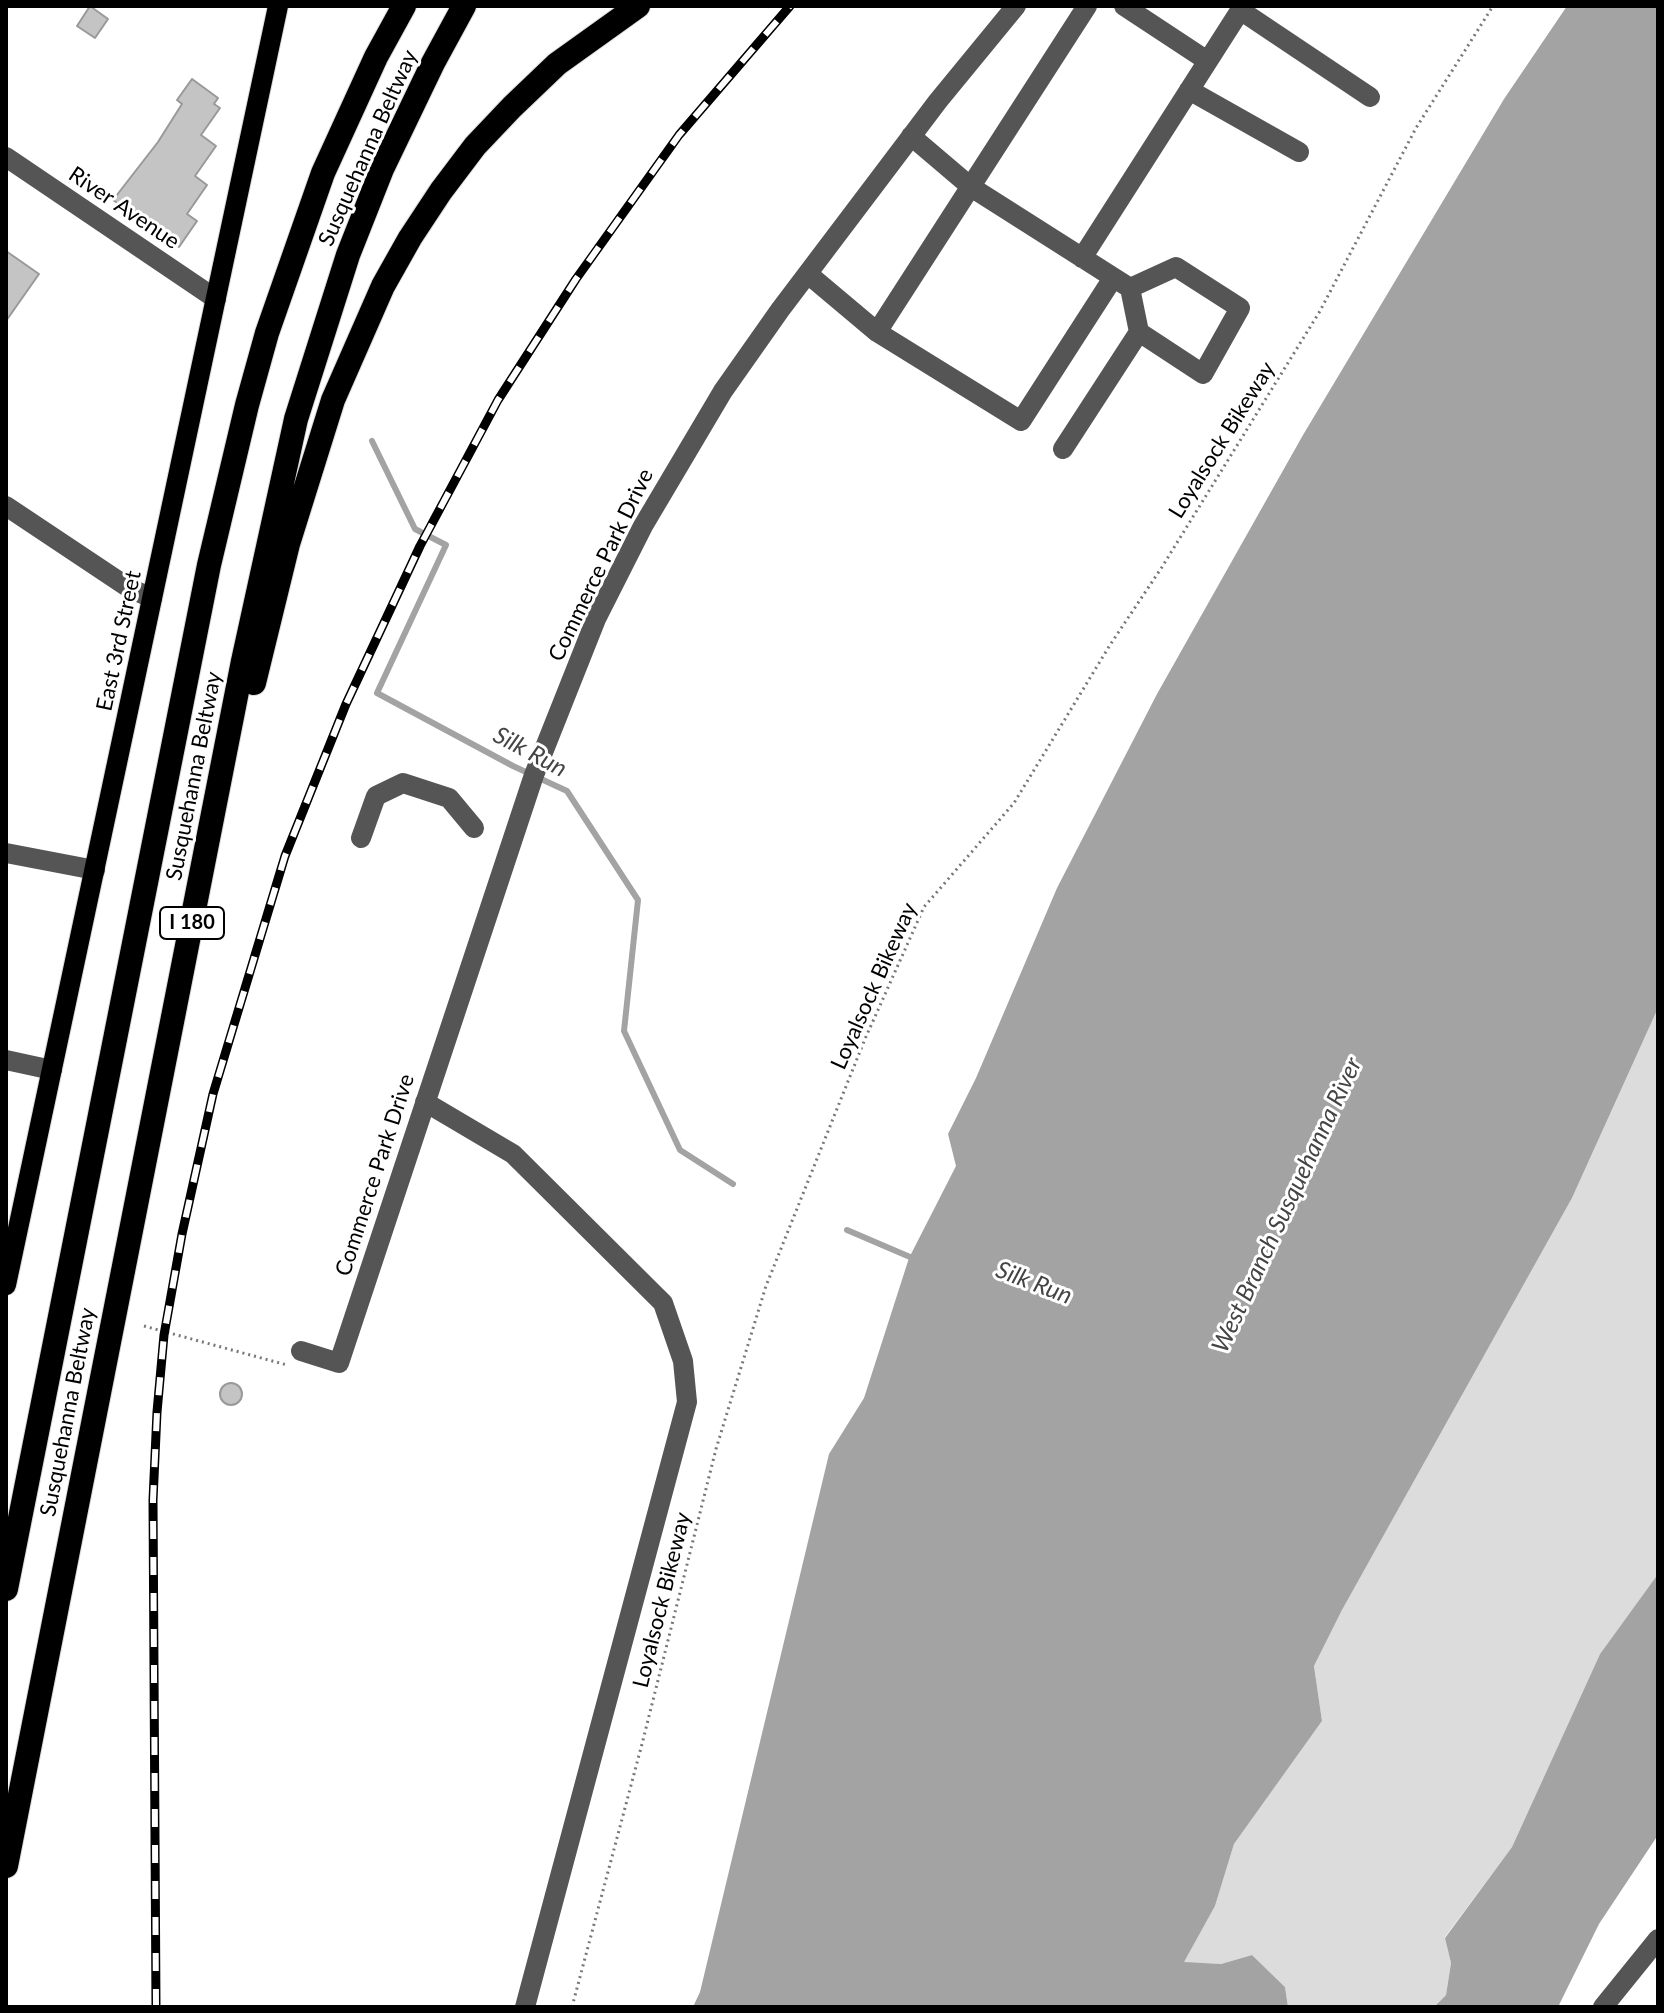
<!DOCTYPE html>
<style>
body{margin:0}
#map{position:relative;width:1664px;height:2013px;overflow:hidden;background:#fff;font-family:Lato,sans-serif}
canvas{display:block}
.frame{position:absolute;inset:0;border:8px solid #000;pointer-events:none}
</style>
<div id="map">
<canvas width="1664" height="2013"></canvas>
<div class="frame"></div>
</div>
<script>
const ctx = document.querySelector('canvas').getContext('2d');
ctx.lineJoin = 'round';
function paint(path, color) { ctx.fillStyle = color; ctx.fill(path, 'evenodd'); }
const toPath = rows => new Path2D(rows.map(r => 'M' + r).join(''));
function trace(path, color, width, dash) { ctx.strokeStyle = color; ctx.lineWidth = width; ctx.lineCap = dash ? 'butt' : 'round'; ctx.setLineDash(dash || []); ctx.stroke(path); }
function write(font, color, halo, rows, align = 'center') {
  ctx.font = font + ' Lato,sans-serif'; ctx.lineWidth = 6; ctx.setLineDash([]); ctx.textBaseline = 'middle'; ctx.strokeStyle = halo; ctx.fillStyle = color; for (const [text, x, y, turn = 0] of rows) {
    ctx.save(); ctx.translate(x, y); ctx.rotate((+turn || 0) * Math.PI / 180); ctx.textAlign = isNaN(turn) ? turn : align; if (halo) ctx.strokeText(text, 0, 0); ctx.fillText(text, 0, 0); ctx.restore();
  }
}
const green = toPath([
 [1658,1008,1658,1574,1600,1654,1512,1847,1445,1937,1451,1963,1446,1995,1434,2007,1288,2007,1285,1987,1252,1955,1221,1964,1183,1963,1215,1906,1234,1844,1322,1721,1314,1666,1342,1610,1572,1198]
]);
const water = toPath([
 [1567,6,1658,6,1658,1008,1572,1198,1342,1610,1314,1666,1322,1721,1234,1844,1215,1906,1184,1962,1221,1964,1252,1955,1285,1987,1288,2007,693,2007,700,1992,829,1454,864,1398,909,1258,956,1166,948,1134,976,1078,1057,888,1157,694,1303,435,1504,99],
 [1658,1574,1658,1835,1599,1924,1558,2007,1434,2007,1446,1995,1451,1963,1445,1938,1512,1847,1600,1654]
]);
const stream = toPath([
 [372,441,415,529,446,545,377,693,513,766,567,791,638,900,624,1031,680,1150,733,1184],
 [847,1230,917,1260]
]);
const building = toPath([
 [90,6,108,19,95,38,77,26,90,6],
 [192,79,218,98,214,104,220,108,201,135,216,146,195,176,207,185,187,214,197,221,179,247,113,200,158,142,182,104,177,100,192,79],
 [6,251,39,274,6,321,6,251],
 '220 1394a11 11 0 1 1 22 0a11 11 0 1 1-22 0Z'
]);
const path = toPath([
 [144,1326,287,1365],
 [572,2007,642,1744,716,1449,766,1286,865,1039,924,907,1014,803,1110,645,1162,567,1320,311,1416,128,1493,6]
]);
const minor = toPath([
 [1124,6,1206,60],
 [1240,10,1370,97],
 [1189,90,1299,152],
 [911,136,971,187,1130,288,1139,332,1203,374,1240,308,1176,267,1130,288],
 [6,157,216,299],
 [1082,258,1243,6],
 [808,274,877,332,1021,421,1113,278],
 [877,332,1087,6],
 [1063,449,1139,332],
 [6,506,129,588,152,598],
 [361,838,376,796,403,783,449,798,474,828],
 [6,853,95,870],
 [6,1060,52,1070],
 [425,1102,513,1154,663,1303,683,1361,687,1402,525,2007],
 [301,1351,339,1363,534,775,596,619,643,526,723,391,780,310,938,101,1016,6],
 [1603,2007,1658,1939]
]);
const major = toPath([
 [6,1285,278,6]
]);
const highway = toPath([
 [254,683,288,544,333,400,383,286,410,238,441,191,475,146,512,107,557,64,638,6],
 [6,1589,209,565,247,405,267,333,323,173,376,57,404,6],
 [6,1866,243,661,296,419,348,255,382,169,433,63,464,6]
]);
const rail = toPath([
 [156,2007,153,1500,157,1412,164,1335,182,1234,213,1094,285,856,346,704,420,546,498,400,576,279,679,135,790,6]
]);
const shields = [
 [192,923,64]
];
const shieldNames = [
 ["I 180",192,923]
];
const streetNames = [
 ["Susquehanna Beltway",368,148,-66],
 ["River Avenue",124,208,34],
 ["Loyalsock Bikeway",1222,440,-58],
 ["Commerce Park Drive",601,565,-64],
 ["East 3rd Street",119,641,-78],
 ["Susquehanna Beltway",194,776,-79],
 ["Loyalsock Bikeway",874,986,-66],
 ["Commerce Park Drive",375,1175,-72],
 ["Susquehanna Beltway",68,1412,-79],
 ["Loyalsock Bikeway",662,1600,-76]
];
const waterNames = [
 ["Silk Run",530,752,28],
 ["West Branch Susquehanna River",1287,1205,-65],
 ["Silk Run",1034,1283,21]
];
paint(green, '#dcdcdc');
paint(water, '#a3a3a3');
trace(stream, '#a3a3a3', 6);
paint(building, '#c4c4c4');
trace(building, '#999', 2);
trace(major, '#dbdbdb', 22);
trace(highway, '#dbdbdb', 26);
trace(path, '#777', 3, [2, 4]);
trace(minor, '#555', 20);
trace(major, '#000', 20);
trace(highway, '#000', 24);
trace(rail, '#000', 9);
trace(rail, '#fff', 6, [18]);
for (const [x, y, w] of shields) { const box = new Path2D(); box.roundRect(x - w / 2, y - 16, w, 32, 6); ctx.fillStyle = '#fff'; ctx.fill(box); trace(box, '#000', 2); }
write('bold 20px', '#000', null, shieldNames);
write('22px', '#000', '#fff', streetNames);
write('italic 24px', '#444', '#fff', waterNames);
</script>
